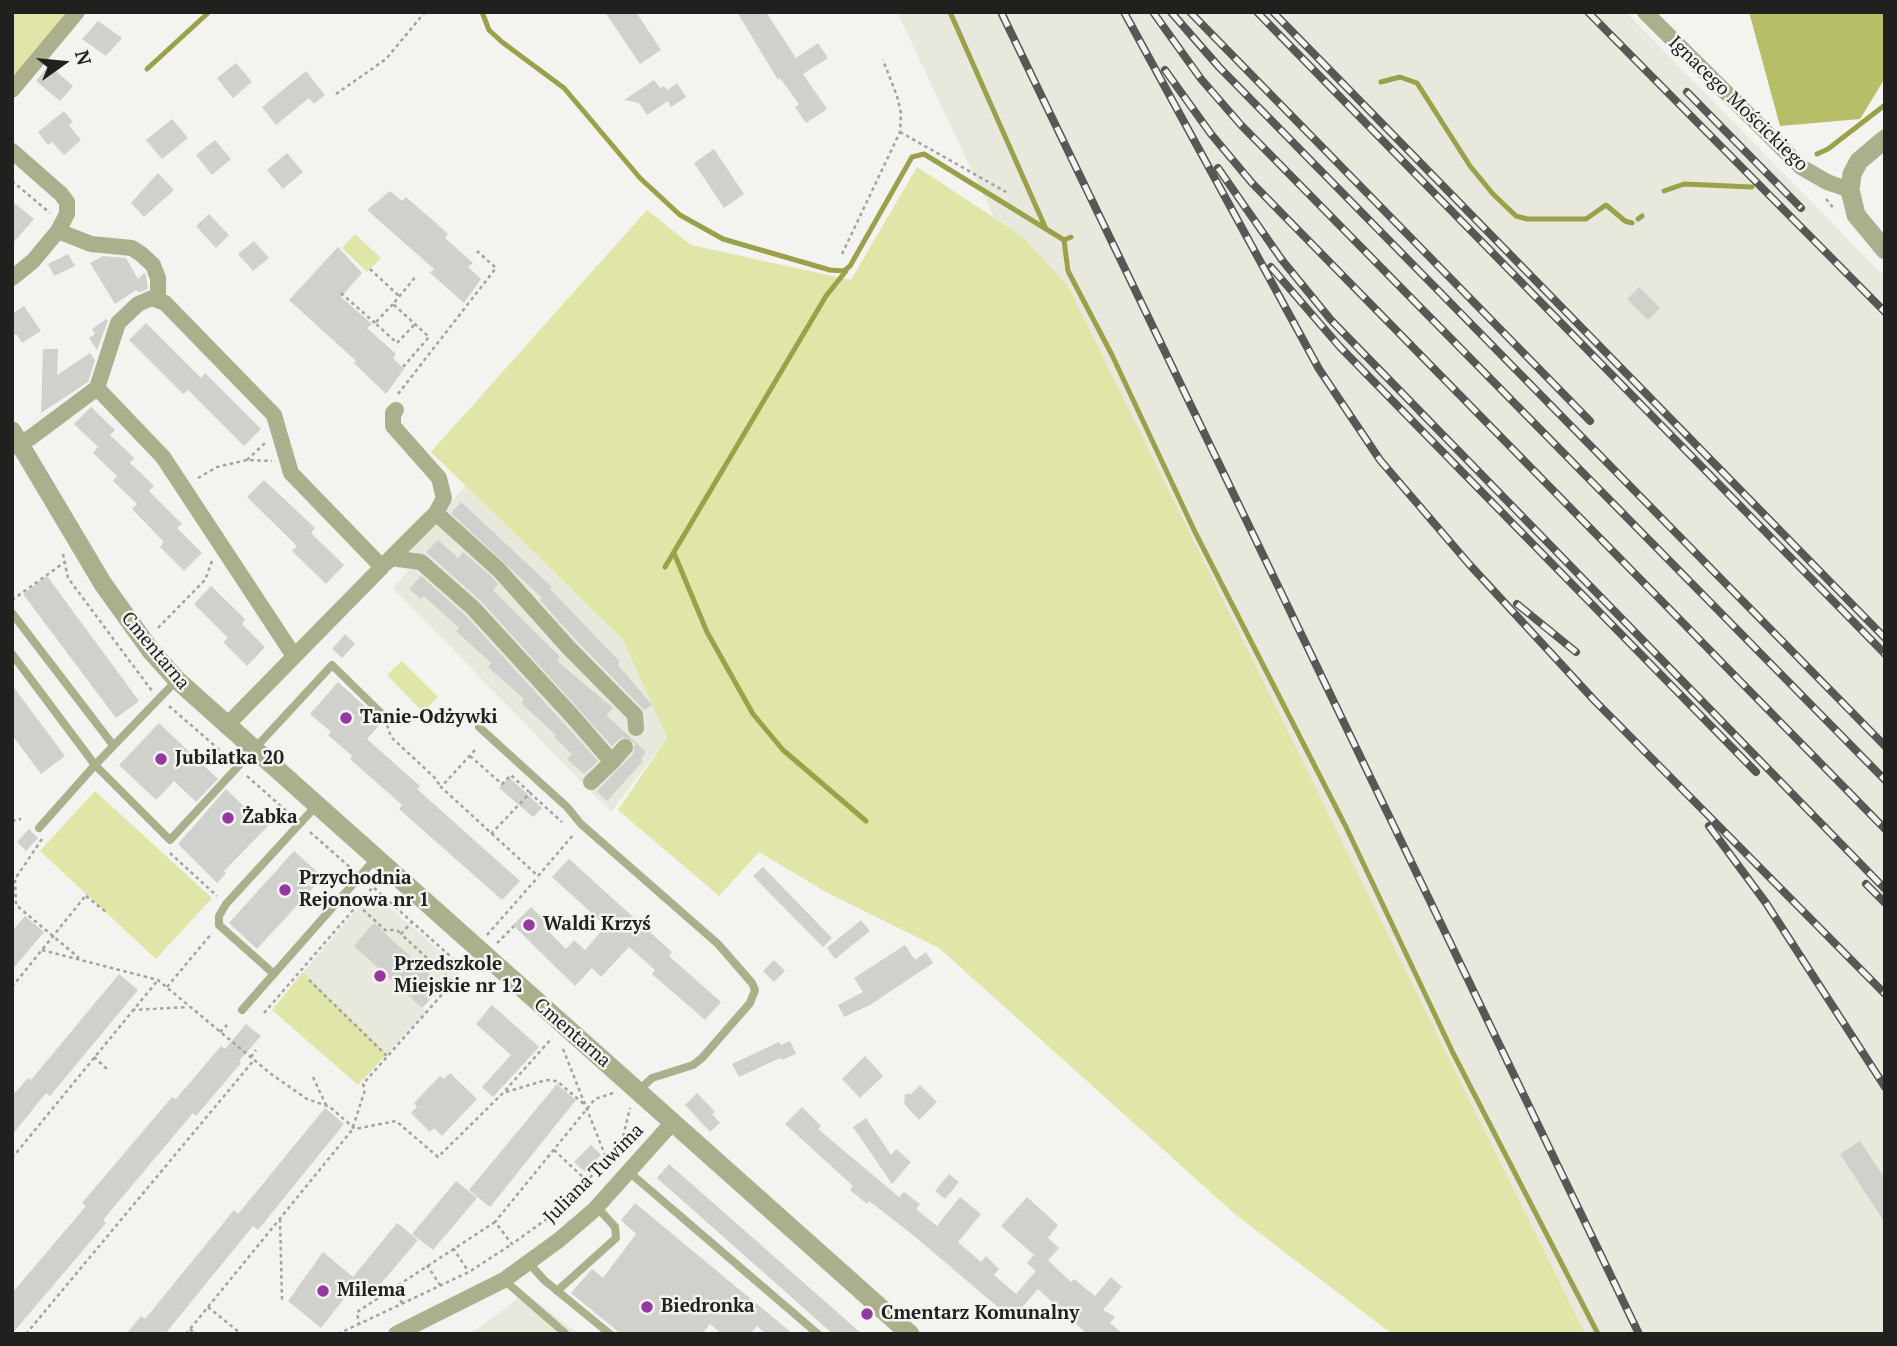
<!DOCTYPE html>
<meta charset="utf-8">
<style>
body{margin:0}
#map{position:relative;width:1897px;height:1346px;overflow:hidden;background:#f3f4f0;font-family:"PT Serif",serif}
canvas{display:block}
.frame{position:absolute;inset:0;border:14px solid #20201f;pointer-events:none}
.north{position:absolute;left:28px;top:28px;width:70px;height:70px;-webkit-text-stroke:5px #f3f4f0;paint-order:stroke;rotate:75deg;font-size:19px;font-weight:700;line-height:28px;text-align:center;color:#20201f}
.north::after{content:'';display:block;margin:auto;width:24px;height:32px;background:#20201f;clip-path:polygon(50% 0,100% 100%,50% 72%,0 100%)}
</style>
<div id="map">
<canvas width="1897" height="1346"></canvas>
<div class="frame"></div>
<div class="north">N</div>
</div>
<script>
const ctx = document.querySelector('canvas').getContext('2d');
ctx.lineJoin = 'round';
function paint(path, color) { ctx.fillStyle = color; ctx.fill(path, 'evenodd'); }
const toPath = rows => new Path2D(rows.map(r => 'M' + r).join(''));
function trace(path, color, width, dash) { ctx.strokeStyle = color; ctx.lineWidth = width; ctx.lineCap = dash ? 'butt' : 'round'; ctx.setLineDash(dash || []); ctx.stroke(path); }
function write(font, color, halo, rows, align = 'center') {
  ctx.font = font + ' "PT Serif",serif'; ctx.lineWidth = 5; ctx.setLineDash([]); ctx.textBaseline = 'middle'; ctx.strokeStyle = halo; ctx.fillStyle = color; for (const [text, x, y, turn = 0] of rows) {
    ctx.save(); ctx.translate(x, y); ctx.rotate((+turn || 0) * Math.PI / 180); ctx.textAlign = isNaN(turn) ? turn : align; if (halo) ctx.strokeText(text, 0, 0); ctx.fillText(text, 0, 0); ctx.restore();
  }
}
const built = toPath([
 [897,12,1626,12,1885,277,1885,1334,1559,1334,1189,631],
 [465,486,623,640,667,738,611,812,393,588,418,560,408,550],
 [372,892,378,897,376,899,385,903,461,970,422,1008,426,1012,387,1054,303,972],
 [525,1293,579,1334,466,1334,483,1325]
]);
const green = toPath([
 [12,12,67,12,12,82],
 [917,167,1022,236,1068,286,1585,1334,1392,1334,1236,1215,939,948,826,892,759,852,719,896,618,810,667,738,623,640,431,452,647,210,691,245,851,280],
 [355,234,381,258,367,272,342,248],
 [402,661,438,697,423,712,387,675],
 [95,791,212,898,156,959,40,851],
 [303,972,387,1054,358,1085,272,1010]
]);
const forest = toPath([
 [1749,12,1885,12,1885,78,1860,119,1780,126]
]);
const stream = toPath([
 [482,12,489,30,502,42,564,88,640,178,680,215,723,239,830,270,844,271,850,266,912,157,924,154,1064,240,1071,237],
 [950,12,1046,229],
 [147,69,209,12],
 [1381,82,1400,77,1417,83,1470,166,1493,194,1516,216,1527,219,1586,219,1606,205,1625,221,1632,223],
 [1817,154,1828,149,1885,105],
 [1664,191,1684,184,1752,187],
 [1638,219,1642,216],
 [1064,240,1068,271,1112,355,1195,532,1346,827,1453,1053,1598,1334],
 [674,553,707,632,753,714,783,750,866,821],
 [665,567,826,296,846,271]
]);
const building = toPath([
 [605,12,636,12,661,50,640,64],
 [737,12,766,12,796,58,818,43,828,58,803,74,827,109,806,123,795,107,799,104,780,78,778,80],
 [98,21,122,38,106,56,82,39],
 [236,63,252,82,233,98,217,78],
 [49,65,73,86,60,101,36,81],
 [306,71,325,95,314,104,309,98,276,125,262,107],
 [654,80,660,88,664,86,667,90,677,83,686,97,671,107,668,101,647,115,639,103,624,100],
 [64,111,73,122,69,125,81,140,64,155,52,142,48,145,38,132],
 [172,119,188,138,162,159,146,140],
 [215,140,231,159,212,175,196,155],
 [714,149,744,194,724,208,694,163],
 [287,153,303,172,283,189,267,170],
 [158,173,174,190,144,217,131,203],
 [390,191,402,201,406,197,437,224,448,234,445,238,473,263,468,267,481,279,464,303,430,273,434,269,367,210],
 [12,201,34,219,12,244],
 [209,214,229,235,216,248,196,226],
 [254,241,269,258,253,271,238,254],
 [338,247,362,273,341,297,372,324,367,328,396,354,393,358,404,369,386,394,354,363,356,361,289,300],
 [68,254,75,266,54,276,48,264],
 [103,256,126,258,138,279,144,273,146,275,148,289,139,292,136,290,115,304,90,263],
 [1639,287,1660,308,1648,320,1627,299],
 [24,306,41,331,22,343,17,335,12,334,12,314],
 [106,319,108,321,97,350,89,338,95,334,92,329],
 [146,323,201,378,205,373,261,429,244,446,188,390,183,394,129,340],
 [43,349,58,349,57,375,90,353,95,360,88,382,41,413],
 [91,407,115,430,110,435,134,458,130,463,154,486,149,491,182,524,177,528,202,553,184,571,160,547,164,542,132,509,137,504,113,481,117,476,93,453,98,447,74,424],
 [264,480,315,528,311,533,344,565,326,584,292,551,297,546,247,497],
 [461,502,552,587,550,589,620,662,618,665,652,705,644,710,576,640,540,600,542,598,451,513],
 [438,540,458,558,463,552,492,577,498,584,493,590,560,657,557,661,613,708,606,715,646,752,641,758,643,761,607,801,597,791,633,754,635,743,622,737,612,746,481,601,426,552],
 [47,576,139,701,116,718,23,594],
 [421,576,466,616,598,761,584,774,567,759,572,754,554,737,556,735,521,703,524,699,488,667,491,663,456,631,459,628,424,596,421,599,409,589],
 [211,586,245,619,242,624,265,647,247,666,223,642,228,638,194,604],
 [345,634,355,644,342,658,332,649],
 [338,682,382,722,367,739,420,786,417,789,520,881,502,900,399,809,402,805,350,759,352,756,328,735,331,732,310,714],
 [12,685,65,756,41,774,12,735],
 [159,723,218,779,196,802,174,781,156,800,119,765],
 [509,777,542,808,533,817,499,788],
 [226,789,254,816,256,814,269,825,224,871,226,873,217,883,178,844],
 [29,829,38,838,26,851,17,842],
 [294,851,323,877,257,949,229,923],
 [569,859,672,952,669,956,721,1002,705,1020,652,974,655,970,629,947,601,977,592,968,575,986,513,925,531,907,547,923,543,926,566,949,574,940,585,950,606,926,552,877],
 [763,867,832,938,823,947,753,876],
 [25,916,44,932,12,970,12,931],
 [861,920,870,931,835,959,827,948],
 [374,923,442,986,422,1008,354,946],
 [905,945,915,960,926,952,933,963,870,1005,844,1017,838,1005,863,992,854,978],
 [774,960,785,971,774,982,763,971],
 [119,974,138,990,50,1096,46,1093,12,1135,12,1096,28,1078,31,1080],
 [492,1005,539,1047,493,1097,482,1087,511,1055,476,1024],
 [246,1024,261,1036,239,1061,241,1063,196,1116,193,1113,103,1220,106,1223,12,1334,12,1293,86,1206,82,1203,172,1097,176,1099,221,1046,225,1049],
 [790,1041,796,1054,782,1060,780,1058,739,1077,732,1064,779,1042,781,1045],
 [865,1056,883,1076,860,1098,842,1079],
 [450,1073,477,1099,442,1136,434,1128,430,1132,411,1113,417,1107,414,1103,440,1076,444,1079],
 [557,1084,576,1100,490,1207,469,1190],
 [920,1085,937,1102,919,1120,904,1104,905,1094,911,1094],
 [697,1093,715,1112,712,1114,720,1123,710,1132,685,1105],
 [802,1107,821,1126,818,1129,899,1197,904,1192,920,1204,916,1209,937,1226,960,1197,981,1214,958,1242,981,1262,986,1256,999,1269,994,1275,1016,1294,1036,1271,1027,1263,1034,1255,1001,1226,1027,1197,1058,1225,1048,1238,1059,1248,1048,1260,1071,1282,1074,1279,1095,1296,1111,1277,1122,1287,1103,1310,1115,1317,1110,1323,1123,1334,1087,1334,1038,1289,1012,1319,913,1235,869,1201,867,1204,850,1190,853,1186,785,1124],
 [325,1108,344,1124,258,1230,253,1226,165,1334,126,1334,141,1316,145,1319,234,1210,238,1214],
 [866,1118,891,1155,896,1149,911,1162,892,1184,853,1127],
 [1860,1141,1885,1179,1885,1223,1840,1154],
 [591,1145,601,1155,585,1172,574,1162],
 [669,1164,862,1334,833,1334,657,1178],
 [949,1174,959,1182,945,1199,935,1191],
 [456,1181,477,1198,433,1250,412,1234],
 [635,1203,793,1334,766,1334,757,1326,750,1334,722,1334,710,1324,702,1334,621,1334,571,1293,592,1269,603,1278,636,1234,621,1220],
 [397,1223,418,1240,372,1294,357,1282,321,1328,288,1301,323,1252,353,1277]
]);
const path = toPath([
 [336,94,386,59,425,12],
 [900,132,1006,192],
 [12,181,50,213],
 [1826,199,1835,210],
 [842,254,900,132,901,113,897,96,883,60],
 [370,269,399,296],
 [341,293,375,323],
 [393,304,375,323,397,343,414,325],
 [403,367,429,337,393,304,417,275],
 [398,394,496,268,477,251],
 [247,460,265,443],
 [198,478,217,467,247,460,272,461],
 [63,554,68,578,152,691],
 [12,600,65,562],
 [158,628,205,580,212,561],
 [169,706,230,759],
 [387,725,391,737,434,777,441,787],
 [475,750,441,787,538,876,574,834],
 [470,756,502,784,511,775,529,792],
 [247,776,292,816],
 [12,821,21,819],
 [310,832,352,869],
 [491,834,530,793,562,822],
 [42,839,15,879,16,905,79,958],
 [170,853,217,896],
 [86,896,106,912],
 [358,905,385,930,397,930,401,934],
 [487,935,538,877],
 [497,943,514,926],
 [42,950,158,980,271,1074,307,1099,330,1107,355,1129,396,1121,438,1157,503,1093,552,1038],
 [309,980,387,1056],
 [12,987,87,894],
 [167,987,212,933],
 [132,1010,188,1007],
 [264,1013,373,887,459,964,463,960],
 [220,1032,227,1025],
 [563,1049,607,1160],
 [94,1057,108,1070],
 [251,1057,256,1050],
 [313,1077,326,1105],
 [506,1092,546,1080,557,1081,586,1106],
 [613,1093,595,1099,495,1222,512,1244,555,1213,624,1143],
 [629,1147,622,1141,630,1108],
 [554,1150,587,1181],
 [12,1158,158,980],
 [280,1219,282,1300],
 [495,1222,357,1312,359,1324,469,1272,512,1244],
 [453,1248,468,1271],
 [427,1265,440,1285],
 [393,1288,402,1303],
 [208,1307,240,1333],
 [190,1329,196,1334],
 [26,1334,254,1060],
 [186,1334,352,1130,365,1090,363,1084,453,982,401,934,411,923],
 [338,1334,359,1324]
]);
const service = toPath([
 [12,613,113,745],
 [12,654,95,765,177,680],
 [479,727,567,807,581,824,718,944,752,983,755,990,750,1003,702,1058,693,1065,652,1078,638,1091],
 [39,828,95,765,170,840,332,665,383,715],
 [274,974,219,925,219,916,226,904,316,806],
 [242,1010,376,858],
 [629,1172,818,1334],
 [528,1262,544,1280,610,1334],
 [504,1280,566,1334],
 [557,1291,616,1238,615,1227,597,1207]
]);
const minor = toPath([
 [1645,12,1801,167,1827,182,1850,190],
 [12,90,77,12],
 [12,151,61,194,67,202,67,214,58,231,33,261,12,278],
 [58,231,91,244,132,248,141,254,153,265,158,278,158,298],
 [97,388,163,457,294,656],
 [12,447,30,438,97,388,118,323,138,304,152,298,165,303,274,415,291,473,382,567,226,726],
 [436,513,499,570,568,647,635,715,636,728],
 [391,558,421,562,473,608,574,718,612,762,591,782],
 [386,563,436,513,444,498,439,478,393,426,393,413,396,410],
 [612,762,625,747],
 [396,1334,504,1280,559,1240,594,1210,673,1122]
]);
const tertiary = toPath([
 [1885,139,1859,161,1852,174,1850,190,1856,215,1885,250],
 [12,431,103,584,151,651,177,680,910,1334]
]);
const rail = toPath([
 [1001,12,1639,1334],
 [1124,12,1319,369,1380,460,1469,564,1594,700,1885,994],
 [1153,12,1201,79,1241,125,1885,780],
 [1171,12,1219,67,1885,746],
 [1190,12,1590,421],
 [1257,12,1885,654],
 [1273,12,1885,638],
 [1588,12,1885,312],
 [1165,70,1211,134,1252,183,1885,829],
 [1687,92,1801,208],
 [1218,168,1282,260,1331,320,1885,889],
 [1271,267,1340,347,1756,772],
 [1517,604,1576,652],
 [1709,826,1766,903,1885,1087],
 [1866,884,1885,903]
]);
const markers = [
 [346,718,7,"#9438a2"],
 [161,759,7,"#9438a2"],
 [228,818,7,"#9438a2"],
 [285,890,7,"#9438a2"],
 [529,925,7,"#9438a2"],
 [380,976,7,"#9438a2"],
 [323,1291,7,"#9438a2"],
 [647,1307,7,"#9438a2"],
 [867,1314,7,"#9438a2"]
];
const streetNames = [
 ["Ignacego Mościckiego",1738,104,44],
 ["Cmentarna",155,651,50],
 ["Cmentarna",572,1033,41],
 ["Juliana Tuwima",594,1174,-45]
];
const poiNames = [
 ["Tanie-Odżywki",360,718],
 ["Jubilatka 20",175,759],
 ["Żabka",242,818],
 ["Przychodnia",299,879],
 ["Rejonowa nr 1",299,901],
 ["Waldi Krzyś",543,925],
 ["Przedszkole",394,965],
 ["Miejskie nr 12",394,987],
 ["Milema",337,1291],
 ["Biedronka",661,1307],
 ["Cmentarz Komunalny",881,1314]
];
paint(built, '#e7e9dd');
paint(green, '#e0e6a7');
paint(forest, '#b7be68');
trace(stream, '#9ba14a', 5);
paint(building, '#d0d0cd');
trace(path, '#a2a29f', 2.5, [3.5, 3.5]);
trace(service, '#abaf8b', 8);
trace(minor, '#abaf8b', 16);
trace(tertiary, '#abaf8b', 19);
trace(rail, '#575755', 8);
trace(rail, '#f3f4f0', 5, [16]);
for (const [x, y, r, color] of markers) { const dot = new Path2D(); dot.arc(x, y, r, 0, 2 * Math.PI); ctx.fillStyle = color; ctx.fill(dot); trace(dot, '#f3f4f0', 2.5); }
write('19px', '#20201f', '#f3f4f0', streetNames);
write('bold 19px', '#20201f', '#f3f4f0', poiNames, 'left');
</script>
